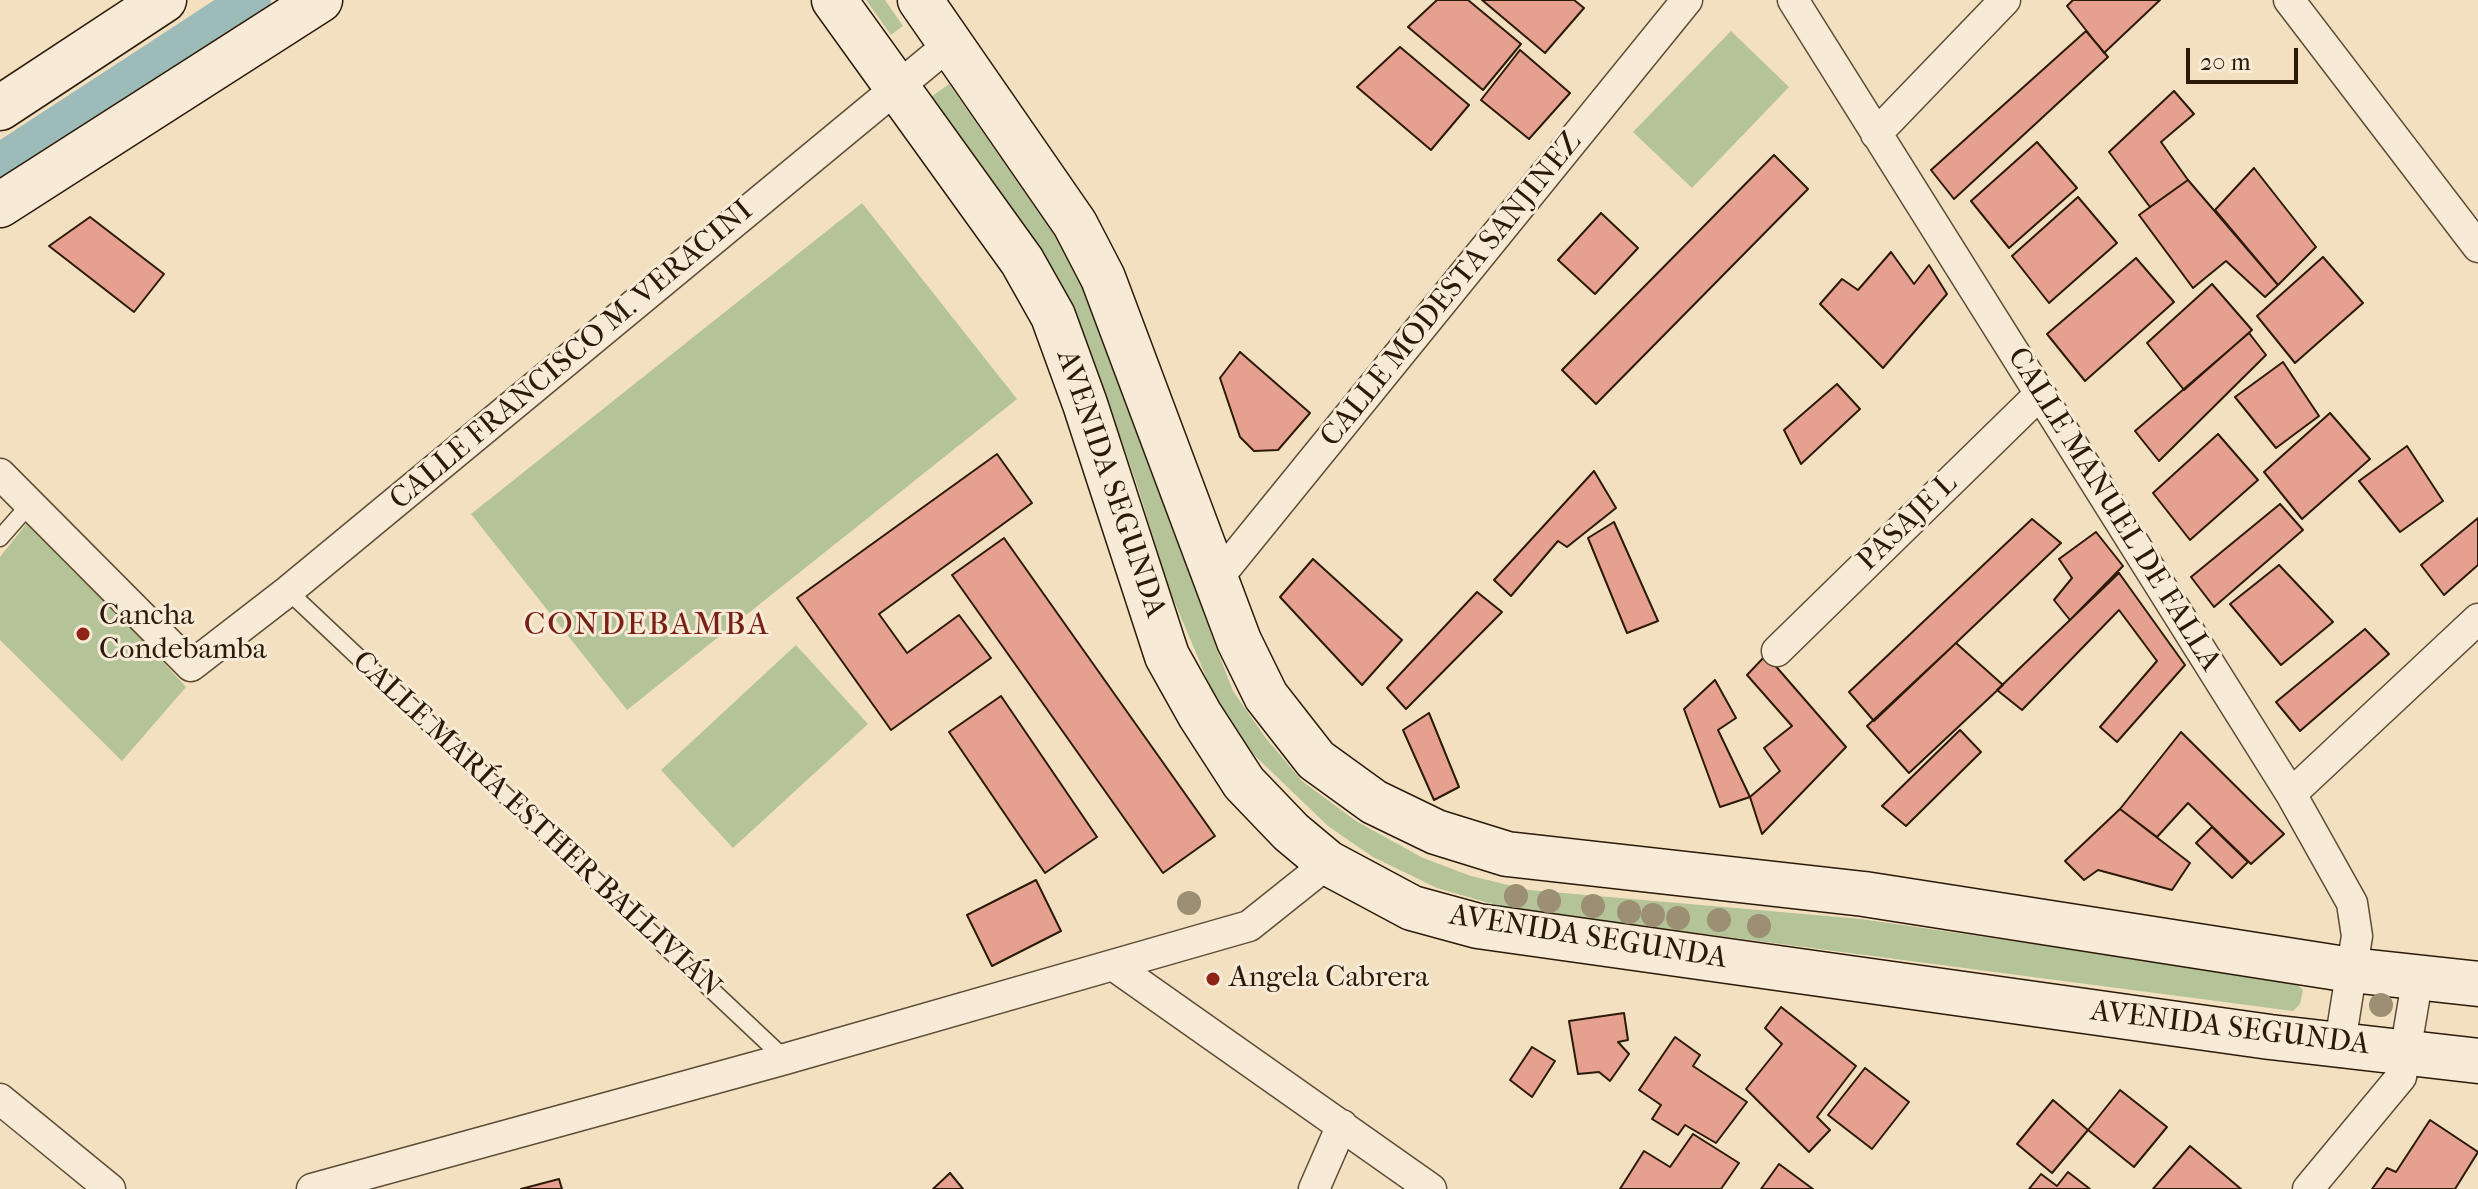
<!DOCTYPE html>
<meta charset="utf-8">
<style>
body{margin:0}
#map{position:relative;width:2478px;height:1189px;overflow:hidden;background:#f3e0c1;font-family:"IM FELL French Canon",serif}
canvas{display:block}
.scale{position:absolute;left:2186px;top:48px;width:112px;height:36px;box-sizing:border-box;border:4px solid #2c1a08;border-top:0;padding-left:10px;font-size:24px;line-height:28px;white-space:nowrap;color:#2c1a08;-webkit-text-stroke:6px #f7ebd7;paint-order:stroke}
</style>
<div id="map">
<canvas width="2478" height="1189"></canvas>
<div class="scale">20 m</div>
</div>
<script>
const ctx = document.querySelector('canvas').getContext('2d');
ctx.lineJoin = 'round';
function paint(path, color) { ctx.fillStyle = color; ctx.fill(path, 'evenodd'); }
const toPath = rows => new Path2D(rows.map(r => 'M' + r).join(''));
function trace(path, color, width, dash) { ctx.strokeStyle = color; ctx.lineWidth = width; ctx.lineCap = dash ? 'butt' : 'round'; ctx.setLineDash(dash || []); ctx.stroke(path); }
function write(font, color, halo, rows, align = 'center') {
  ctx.font = font + ' "IM FELL French Canon",serif'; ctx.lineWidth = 6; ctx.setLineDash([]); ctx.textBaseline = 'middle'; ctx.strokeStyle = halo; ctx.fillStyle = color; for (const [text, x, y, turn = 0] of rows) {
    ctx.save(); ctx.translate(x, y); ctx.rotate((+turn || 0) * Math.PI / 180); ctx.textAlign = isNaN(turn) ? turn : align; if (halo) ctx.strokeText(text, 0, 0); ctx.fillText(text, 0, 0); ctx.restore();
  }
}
const green = toPath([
 [866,0,885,0,903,26,891,35],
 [1731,31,1789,87,1692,188,1633,132],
 [949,84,1070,257,1127,385,1211,634,1233,691,1265,737,1302,781,1356,821,1423,858,1471,876,1529,890,1861,919,2295,982,2303,990,2300,1004,2293,1011,1506,908,1437,888,1373,857,1328,826,1250,751,1216,700,1169,589,1138,488,1090,350,1063,288,931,97],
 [862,203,1017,399,627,710,471,514],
 [31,518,153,646,151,649,186,687,122,761,0,640,0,557],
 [796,645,868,724,733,848,661,770]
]);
const canal = toPath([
 [0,164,251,0]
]);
const building = toPath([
 [1437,0,1468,0,1521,44,1483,90,1408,27,1437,0],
 [1482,0,1574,0,1584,8,1545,53,1482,0],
 [2073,0,2160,0,2104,53,2067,6,2073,0],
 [2086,31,2108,57,1954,199,1931,170,2086,31],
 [1400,47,1469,105,1431,150,1357,87,1400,47],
 [1520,50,1570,93,1529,139,1481,100,1520,50],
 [2174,91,2194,114,2161,142,2188,180,2150,207,2109,152,2174,91],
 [2037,142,2077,188,2009,248,1971,201,2037,142],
 [1774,155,1808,189,1596,404,1562,370,1774,155],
 [2254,168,2316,247,2278,285,2215,210,2254,168],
 [2188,180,2278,285,2265,297,2226,261,2193,288,2139,215,2188,180],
 [2078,197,2117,243,2049,303,2012,256,2078,197],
 [1601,213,1638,248,1595,294,1558,260,1601,213],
 [90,217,164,274,134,312,49,246,90,217],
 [1891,252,1914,284,1929,265,1947,294,1883,368,1820,304,1842,279,1858,290,1891,252],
 [2323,257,2363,303,2295,363,2257,316,2323,257],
 [2136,258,2174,302,2085,381,2047,334,2136,258],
 [2212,284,2252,330,2184,390,2147,343,2212,284],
 [2249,333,2266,355,2159,461,2135,431,2249,333],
 [1240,352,1310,413,1278,450,1254,451,1240,437,1220,378,1240,352],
 [2283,362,2319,416,2276,448,2235,397,2283,362],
 [1837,384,1860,409,1801,464,1784,430,1837,384],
 [2330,413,2370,459,2302,519,2264,472,2330,413],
 [2218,434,2258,480,2190,540,2153,493,2218,434],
 [2407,446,2443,501,2400,532,2359,481,2407,446],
 [997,454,1032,503,879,614,907,653,959,615,991,658,891,730,797,598,997,454],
 [1594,471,1616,508,1567,547,1558,541,1511,596,1494,580,1594,471],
 [2280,504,2303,530,2214,607,2191,577,2280,504],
 [2478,518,2478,565,2444,595,2421,565,2478,518],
 [2032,519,2061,543,1874,721,1849,692,2032,519],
 [1614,522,1658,621,1627,633,1588,538,1614,522],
 [2096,532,2123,566,2070,620,2054,600,2072,578,2059,559,2096,532],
 [1004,538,1215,836,1163,873,952,575,1004,538],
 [1313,559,1402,640,1362,685,1280,597,1313,559],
 [2279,565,2333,622,2281,665,2230,604,2279,565],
 [2119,573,2185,665,2117,742,2100,727,2157,661,2119,610,2022,710,1997,690,2119,573],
 [1477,592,1502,612,1406,709,1387,688,1477,592],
 [2365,629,2389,654,2300,731,2276,702,2365,629],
 [1956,643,2003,685,1909,773,1867,726,1956,643],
 [1766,655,1846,747,1762,834,1750,797,1780,771,1764,748,1792,726,1747,675,1766,655],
 [1715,680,1736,718,1718,730,1750,797,1720,807,1684,709,1715,680],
 [1001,696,1097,837,1045,873,949,732,1001,696],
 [1429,713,1459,787,1434,800,1403,730,1429,713],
 [1960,730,1981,752,1906,826,1882,806,1960,730],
 [2181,732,2284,834,2251,864,2188,803,2157,837,2120,809,2181,732],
 [2120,809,2190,863,2172,890,2098,870,2084,880,2065,861,2120,809],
 [2212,827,2248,862,2232,878,2196,843,2212,827],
 [1036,880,1061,931,992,966,967,915,1036,880],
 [1781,1007,1856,1066,1817,1117,1830,1130,1809,1152,1746,1089,1782,1044,1765,1028,1781,1007],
 [1624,1013,1628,1040,1618,1042,1629,1054,1610,1081,1599,1072,1578,1074,1569,1021,1624,1013],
 [1675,1037,1700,1055,1693,1066,1747,1102,1716,1143,1685,1125,1678,1135,1652,1119,1661,1105,1639,1090,1675,1037],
 [1532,1047,1555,1061,1532,1097,1510,1080,1532,1047],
 [1865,1068,1909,1102,1872,1149,1828,1115,1865,1068],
 [2120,1090,2167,1127,2134,1167,2088,1130,2120,1090],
 [2053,1100,2088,1130,2052,1173,2017,1144,2053,1100],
 [2430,1120,2478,1152,2455,1189,2372,1189,2387,1168,2396,1172,2430,1120],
 [1693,1134,1739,1163,1721,1189,1620,1189,1644,1151,1670,1167,1693,1134],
 [2190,1146,2241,1189,2153,1189,2190,1146],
 [1779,1164,1813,1189,1761,1189,1779,1164],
 [2068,1172,2090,1189,2029,1189,2041,1174,2057,1186,2068,1172],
 [950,1173,963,1189,933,1189,950,1173],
 [559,1179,562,1189,521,1189,559,1179]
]);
const lane = toPath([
 [0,538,30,504],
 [288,591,785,1059]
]);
const street = toPath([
 [1793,0,2291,794,2352,903,2357,936,2340,1043],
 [2289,0,2478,247],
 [1876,134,2005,0],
 [0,474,191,666,288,591,951,43],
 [1216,580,1687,0],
 [1777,651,2040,394],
 [2291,794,2478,619],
 [1113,965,1431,1189],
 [0,1099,110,1189],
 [312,1189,785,1059,1249,926,1328,863],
 [1314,1189,1342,1125],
 [2308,1189,2401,1077,2418,976]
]);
const secondary = toPath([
 [834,0,1022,261,1053,316,1085,404,1167,656,1200,715,1244,783,1291,832,1328,863,1412,908,1478,926,2270,1037,2478,1061],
 [920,0,1075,224,1103,278,1239,641,1266,696,1316,760,1374,802,1436,832,1507,854,1864,894,2351,970,2478,984],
 [0,108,164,0],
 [0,205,320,0]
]);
const trees = [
 [1516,896],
 [1549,901],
 [1189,903],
 [1593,906],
 [1629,912],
 [1653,915],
 [1678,918],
 [1719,920],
 [1759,926],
 [2381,1005]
];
const markers = [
 [83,634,8,"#8f2418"],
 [1213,979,8,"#8f2418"]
];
const streetNames = [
 ["CALLE MODESTA SANJINEZ",1452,290,-51],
 ["CALLE FRANCISCO M. VERACINI",572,356,-40],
 ["AVENIDA SEGUNDA",1110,484,71],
 ["CALLE MANUEL DE FALLA",2113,510,58],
 ["PASAJE L",1908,523,-44],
 ["CALLE MARÍA ESTHER BALLIVIÁN",536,825,43],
 ["AVENIDA SEGUNDA",1588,938,9],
 ["AVENIDA SEGUNDA",2230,1029,7]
];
const poiNames = [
 ["Cancha",99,617],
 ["Condebamba",99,651],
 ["Angela Cabrera",1229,979]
];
const neighbourhoodNames = [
 ["CONDEBAMBA",647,626]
];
paint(green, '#b4c398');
trace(canal, '#9dbcb9', 40);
paint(building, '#e6a08f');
trace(building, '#2c1a08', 2);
trace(lane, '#5e4c36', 19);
trace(street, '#5e4c36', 33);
trace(secondary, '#2c1a08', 47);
trace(lane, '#f7ebd7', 16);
trace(street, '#f7ebd7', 30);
trace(secondary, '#f7ebd7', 44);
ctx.fillStyle = '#9c8f73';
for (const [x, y] of trees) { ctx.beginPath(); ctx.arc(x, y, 12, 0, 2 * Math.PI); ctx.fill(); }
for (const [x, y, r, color] of markers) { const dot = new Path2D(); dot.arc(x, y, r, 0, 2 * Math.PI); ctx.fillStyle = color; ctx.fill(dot); trace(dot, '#f7ebd7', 3); }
write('30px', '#2c1a08', '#f7ebd7', streetNames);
write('30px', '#2c1a08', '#f7ebd7', poiNames, 'left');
ctx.letterSpacing = '2px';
write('32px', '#7a1f14', '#f7ebd7', neighbourhoodNames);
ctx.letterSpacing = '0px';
</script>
